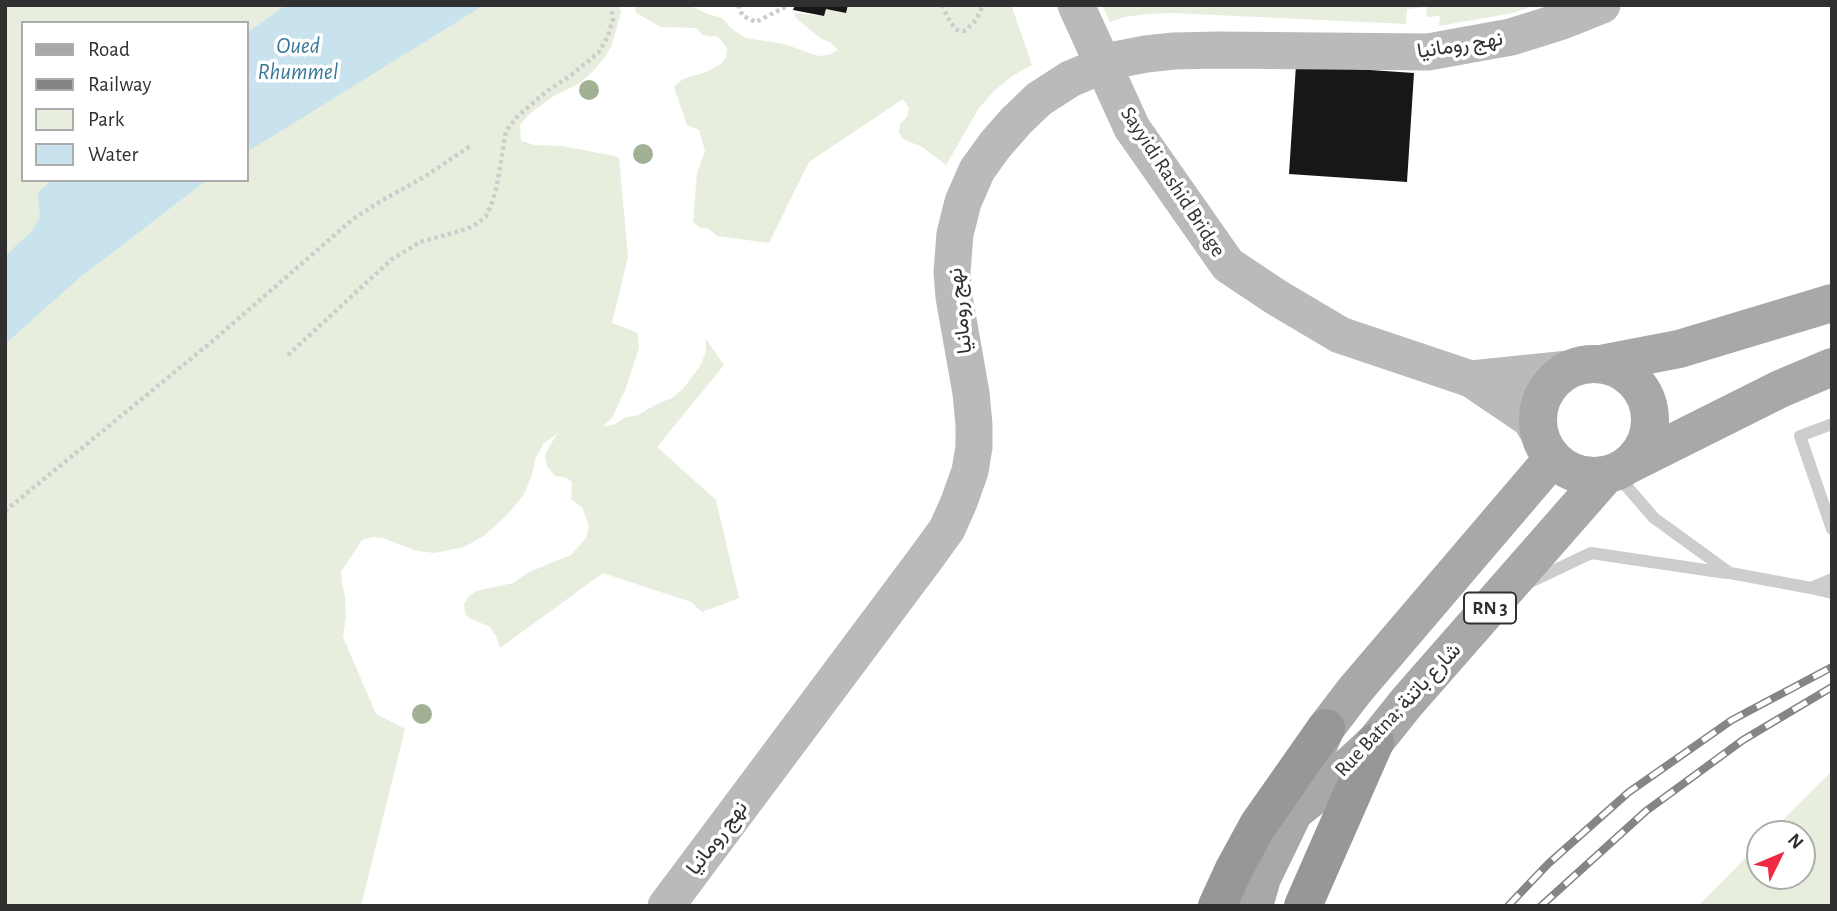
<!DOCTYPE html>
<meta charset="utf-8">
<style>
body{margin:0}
#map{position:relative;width:1837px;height:911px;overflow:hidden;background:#fff;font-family:"Alegreya Sans",sans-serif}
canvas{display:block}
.frame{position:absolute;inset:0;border:7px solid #303030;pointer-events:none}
.legend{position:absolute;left:21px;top:21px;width:228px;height:161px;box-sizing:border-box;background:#fff;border:2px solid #acacac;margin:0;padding:9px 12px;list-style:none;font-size:21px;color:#303030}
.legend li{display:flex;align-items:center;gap:14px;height:35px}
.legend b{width:35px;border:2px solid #acacac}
.north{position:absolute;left:1746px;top:820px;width:70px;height:70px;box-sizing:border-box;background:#fff;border:2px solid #acacac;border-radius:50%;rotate:47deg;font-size:19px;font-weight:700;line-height:28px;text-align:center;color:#303030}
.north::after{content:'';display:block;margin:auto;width:24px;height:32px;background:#f02945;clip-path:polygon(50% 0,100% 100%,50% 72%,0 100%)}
</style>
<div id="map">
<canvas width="1837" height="911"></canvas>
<div class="frame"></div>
<ul class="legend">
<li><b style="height:9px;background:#a8a8a8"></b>Road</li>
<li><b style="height:9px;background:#858585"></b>Railway</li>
<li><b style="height:19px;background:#e7eedd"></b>Park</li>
<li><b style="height:19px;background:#c8e2ee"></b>Water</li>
</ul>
<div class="north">N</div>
</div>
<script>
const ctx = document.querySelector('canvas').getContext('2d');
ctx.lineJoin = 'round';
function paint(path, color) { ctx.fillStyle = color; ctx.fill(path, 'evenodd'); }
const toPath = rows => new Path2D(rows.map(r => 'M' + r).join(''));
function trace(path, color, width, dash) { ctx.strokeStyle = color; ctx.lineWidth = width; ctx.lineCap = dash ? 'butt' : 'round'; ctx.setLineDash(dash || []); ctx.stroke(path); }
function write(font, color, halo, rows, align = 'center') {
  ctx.font = font + ' "Alegreya Sans",Vazirmatn,sans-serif'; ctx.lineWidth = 7; ctx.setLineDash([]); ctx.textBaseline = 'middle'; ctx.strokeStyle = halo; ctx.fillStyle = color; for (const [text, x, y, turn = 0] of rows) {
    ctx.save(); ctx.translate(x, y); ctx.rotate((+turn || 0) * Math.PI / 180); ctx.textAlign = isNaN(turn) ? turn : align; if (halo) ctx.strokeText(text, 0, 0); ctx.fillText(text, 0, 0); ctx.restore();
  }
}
const green = toPath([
 [5,5,618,5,621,12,612,45,606,56,594,70,580,83,554,96,528,115,520,125,521,141,535,145,563,146,619,157,628,257,612,323,638,333,639,348,626,388,612,418,602,427,615,424,624,418,638,415,657,404,672,398,683,389,700,366,706,352,706,339,724,365,657,447,716,500,739,598,702,612,691,602,603,573,500,648,496,636,490,627,469,618,465,613,464,604,468,597,476,591,513,583,529,572,571,555,586,538,589,526,582,507,571,499,572,482,567,478,555,476,547,466,545,454,557,434,544,443,535,460,532,475,524,494,508,514,484,536,464,547,435,553,417,551,383,538,373,537,362,540,341,572,342,582,345,597,346,616,343,637,376,714,405,729,361,906,5,906],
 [23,23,247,23,247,180,23,180],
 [634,5,689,5,708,14,722,18,732,29,746,38,784,44,818,56,829,55,838,50,831,43,820,38,807,27,797,19,794,13,824,16,826,9,846,13,848,5,1013,5,1013,10,1032,65,1012,76,994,91,979,108,946,165,922,147,903,139,899,132,900,124,907,117,909,108,903,99,809,162,769,243,717,236,709,229,699,227,693,222,697,173,705,151,699,130,687,125,674,87,683,79,706,72,721,64,726,57,727,48,718,37,702,35,697,28,661,27,636,13],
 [1102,5,1535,5,1513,13,1439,26,1440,16,1427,17,1426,7,1407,9,1406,24,1173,13,1148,14,1124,17,1110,22],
 [1832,771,1832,906,1698,906,1760,843,1760,876,1802,876,1802,834,1769,834]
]);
const water = toPath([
 [286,5,484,5,247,152,247,33],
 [52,180,207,180,79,278,5,344,5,256,32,231,40,217,38,192]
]);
const building = toPath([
 [795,5,848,5,846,13,826,9,824,16,793,10],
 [1296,65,1414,73,1407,182,1289,174]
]);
const path = toPath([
 [739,5,739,9,743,16,756,22,789,5],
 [942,5,950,22,957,30,965,31,976,20,983,5],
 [288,355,391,260,420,242,467,229,478,223,486,216,492,203,497,185,506,131,517,117,533,103,547,91,570,76,599,52,608,36,613,19,612,11],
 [5,511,215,339,353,219,381,201,424,177,472,145]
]);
const lane = toPath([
 [1832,424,1800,436,1832,529],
 [1616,474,1654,518,1730,573,1811,588,1832,579],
 [1528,583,1591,553,1726,573],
 [1811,588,1832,593]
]);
const secondary = toPath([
 [1471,379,1569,369],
 [1471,379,1530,419,1540,435],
 [666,906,926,558,947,529,959,502,970,471,974,447,974,425,971,393,954,297,952,272,955,234,963,202,977,170,995,145,1016,121,1039,99,1070,79,1115,60,1146,54,1174,51,1218,50,1428,52,1511,37,1562,21,1602,5]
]);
const primary = toPath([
 [1601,364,1679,349,1832,303],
 '1538 420a56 56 0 1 1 112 0a56 56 0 1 1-112 0Z',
 [1626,466,1780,389,1832,367],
 [1294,812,1333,781,1375,742,1407,702,1606,475],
 [1254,906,1262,878,1294,812,1307,771,1326,728,1355,690,1553,458]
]);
const highway = toPath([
 [1217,906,1234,869,1258,825,1326,728],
 [1303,906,1375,742]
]);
const rail = toPath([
 [1508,906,1548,864,1629,792,1732,720,1832,667],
 [1541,906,1646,811,1743,740,1832,687]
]);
const secondaryBridge = toPath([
 [1076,5,1132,128,1228,265,1276,297,1340,335,1471,379]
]);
const trees = [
 [589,90],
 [643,154],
 [422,714]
];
const shields = [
 [1490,608,52]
];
const shieldNames = [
 ["RN 3",1490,608]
];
const streetNames = [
 ["نهج رومانيا",1460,45,-9],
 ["Sayyidi Rashid Bridge",1173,182,57],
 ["نهج رومانيا",960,311,-97],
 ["Rue Batna; شارع باتنة",1398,710,-47],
 ["نهج رومانيا",717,838,-53]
];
const waterNames = [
 ["Oued",298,46],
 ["Rhummel",298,72]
];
paint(green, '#e7eedd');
paint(water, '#c8e2ee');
paint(building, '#171717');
trace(path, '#cdcdcd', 4.5, [3.5, 3.5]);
trace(lane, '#cdcdcd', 12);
trace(secondary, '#bababa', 37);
trace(primary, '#a8a8a8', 38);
trace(highway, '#979797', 38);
trace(rail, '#858585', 8);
trace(rail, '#fff', 5, [16]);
trace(secondaryBridge, '#bababa', 37);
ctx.fillStyle = '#a2b093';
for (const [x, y] of trees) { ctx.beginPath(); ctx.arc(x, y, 10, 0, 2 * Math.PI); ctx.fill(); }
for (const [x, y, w] of shields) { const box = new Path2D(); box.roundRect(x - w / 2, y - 15.5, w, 31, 5); ctx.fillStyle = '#fff'; ctx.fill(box); trace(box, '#303030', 2); }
write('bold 19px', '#303030', null, shieldNames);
write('21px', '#303030', '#fff', streetNames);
write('italic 23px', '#387998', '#fff', waterNames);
</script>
